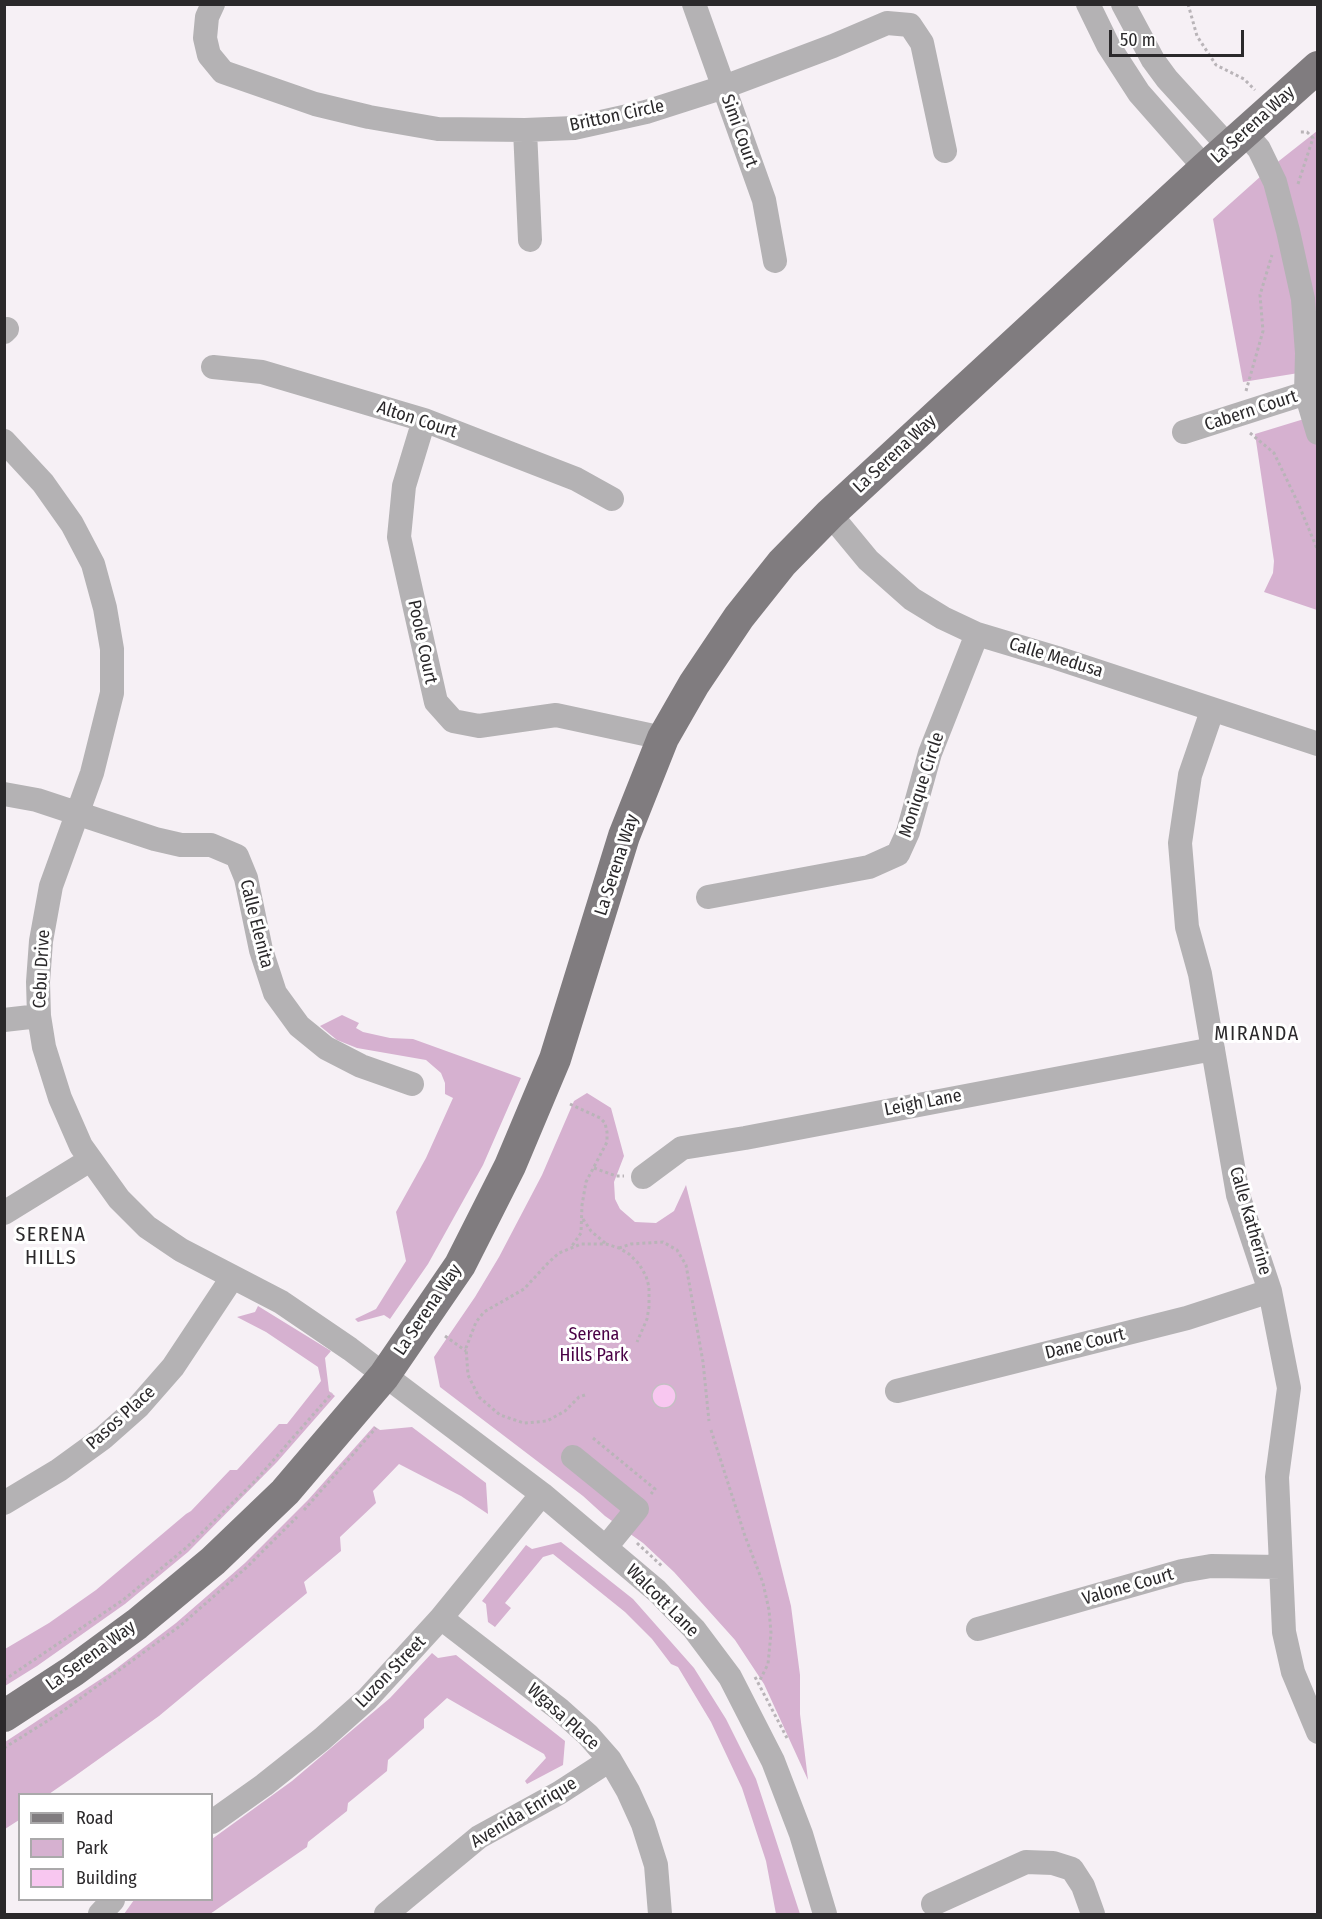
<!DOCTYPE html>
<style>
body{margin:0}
#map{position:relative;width:1322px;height:1919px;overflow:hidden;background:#f6f0f5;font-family:"Fira Sans Condensed",sans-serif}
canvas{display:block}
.frame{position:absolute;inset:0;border:6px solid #2b292b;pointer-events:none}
.legend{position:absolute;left:18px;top:1793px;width:195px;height:108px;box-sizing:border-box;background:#fff;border:2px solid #aaa9aa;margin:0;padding:8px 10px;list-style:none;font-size:18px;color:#2b292b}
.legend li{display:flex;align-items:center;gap:12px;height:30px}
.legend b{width:30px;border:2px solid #aaa9aa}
.scale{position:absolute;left:1109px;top:30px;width:135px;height:27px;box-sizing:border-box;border:3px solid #2b292b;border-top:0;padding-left:8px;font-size:18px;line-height:21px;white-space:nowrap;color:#2b292b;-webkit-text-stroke:4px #fff;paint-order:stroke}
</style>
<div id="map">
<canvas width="1322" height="1919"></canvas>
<div class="frame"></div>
<ul class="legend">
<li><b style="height:8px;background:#807c7f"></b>Road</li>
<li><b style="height:16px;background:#d6b1d0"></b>Park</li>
<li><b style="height:16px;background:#f8c7f0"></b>Building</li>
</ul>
<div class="scale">50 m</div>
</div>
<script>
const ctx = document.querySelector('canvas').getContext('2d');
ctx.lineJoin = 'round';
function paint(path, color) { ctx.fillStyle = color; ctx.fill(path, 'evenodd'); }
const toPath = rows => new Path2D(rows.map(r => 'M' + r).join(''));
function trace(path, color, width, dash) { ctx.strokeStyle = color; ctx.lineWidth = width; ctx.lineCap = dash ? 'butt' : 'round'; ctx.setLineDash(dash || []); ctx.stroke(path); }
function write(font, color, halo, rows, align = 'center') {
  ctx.font = font + ' "Fira Sans Condensed",sans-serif'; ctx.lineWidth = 6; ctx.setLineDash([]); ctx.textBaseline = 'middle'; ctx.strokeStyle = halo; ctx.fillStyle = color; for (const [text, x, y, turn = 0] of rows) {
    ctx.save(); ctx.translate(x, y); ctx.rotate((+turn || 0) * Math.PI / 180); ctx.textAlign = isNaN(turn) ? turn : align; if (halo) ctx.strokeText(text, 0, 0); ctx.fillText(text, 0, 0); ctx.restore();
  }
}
const green = toPath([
 [1317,131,1317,370,1243,382,1213,219,1270,168],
 [1304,419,1317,419,1317,610,1264,592,1273,573,1274,561,1255,434],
 [342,1015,359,1023,356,1028,363,1032,390,1038,413,1039,521,1078,483,1165,428,1264,390,1319,384,1315,358,1322,355,1319,376,1309,406,1261,396,1212,426,1158,453,1098,445,1094,445,1083,441,1073,426,1060,357,1048,337,1040,320,1026],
 [587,1093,611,1108,624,1156,614,1182,615,1199,620,1209,635,1222,656,1223,674,1211,686,1185,791,1606,800,1675,800,1714,808,1780,764,1684,735,1640,674,1572,643,1543,605,1516,583,1496,440,1387,434,1357,475,1297,499,1257,542,1175,574,1101],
 [258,1306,331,1351,325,1358,329,1391,335,1396,277,1462,188,1552,125,1604,37,1666,5,1686,5,1649,49,1623,96,1590,186,1514,191,1511,230,1470,237,1470,279,1424,287,1424,321,1381,318,1367,266,1332,237,1317,255,1312],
 [374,1426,380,1430,412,1427,486,1483,488,1514,461,1496,399,1464,373,1491,376,1503,340,1537,341,1551,304,1582,307,1593,159,1716,75,1776,49,1794,20,1794,19,1820,5,1829,5,1742,113,1671,176,1623,245,1563,308,1500],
 [561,1542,633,1599,694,1668,726,1719,756,1779,800,1914,776,1914,766,1861,742,1788,711,1722,678,1667,671,1664,652,1639,625,1612,553,1554,543,1557,505,1603,511,1608,495,1627,488,1622,486,1604,482,1601,526,1545,532,1549],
 [432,1653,438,1658,456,1655,565,1741,563,1765,527,1784,525,1781,546,1758,544,1754,447,1698,424,1719,424,1728,388,1760,387,1771,348,1803,347,1811,308,1842,307,1847,210,1914,124,1914,134,1900,212,1900,212,1839,292,1781,390,1698]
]);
const building = toPath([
 '652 1396a12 12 0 1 1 24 0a12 12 0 1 1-24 0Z'
]);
const path = toPath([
 [1188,4,1197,36,1216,65,1244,79,1255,90],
 [1298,184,1313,138,1307,132,1300,132],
 [1246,391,1263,331,1260,295,1272,255],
 [1250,433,1274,453,1298,503,1318,551],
 [570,1104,600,1118,605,1123,607,1132,607,1142,586,1182,582,1205,581,1233,572,1246],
 [594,1168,616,1176,624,1176],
 [583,1219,591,1231,605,1243],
 [619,1248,631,1244,663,1242,677,1250,686,1265,703,1362,709,1421],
 [445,1336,466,1351],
 [585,1395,579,1397,565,1411,547,1421,524,1423,500,1415,479,1397,468,1375,466,1348,476,1322,484,1312,524,1289,548,1263,559,1253,581,1244,606,1244,619,1248,629,1254,639,1264,646,1276,649,1287,649,1307,647,1319,637,1342],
 [711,1430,745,1536,763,1583,769,1610,771,1633,768,1664,759,1682],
 [593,1438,655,1489,651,1494],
 [304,1510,376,1428],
 [637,1543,663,1567],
 [755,1677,787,1738],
 [4,1680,123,1600,187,1547,256,1480,332,1393],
 [4,1748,60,1713,180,1626,248,1566,297,1517]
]);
const minor = toPath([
 [213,4,207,17,205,38,209,55,223,72,315,104,369,117,438,129,525,130,574,128,646,112,724,87,833,46,887,23,910,25,922,43,945,151],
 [694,4,764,200,775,261],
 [1088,4,1108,45,1139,93,1205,168],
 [1123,4,1153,60,1167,79,1229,147],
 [525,130,530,240],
 [1245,133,1259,149,1275,182,1288,231,1303,299,1307,353,1306,393,1318,433],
 [4,332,7,329],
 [213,367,262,372,424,420,576,479,612,499],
 [424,420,404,486,399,537,436,702,453,721,479,726,556,715,663,738],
 [1184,432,1306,393,1318,393],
 [4,441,43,483,72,524,93,564,105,608,112,649,112,693,92,773,51,886,41,941,38,982,39,1016,44,1047,60,1098,81,1146,119,1199,147,1227,181,1250,281,1302,350,1349,542,1494,657,1591,694,1629,730,1677,773,1761,801,1834,825,1914],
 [830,514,868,560,912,599,943,618,977,634,1057,658,1318,744],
 [1212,711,1190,775,1180,843,1187,927,1200,974,1238,1195,1270,1291,1289,1388,1277,1477,1284,1632,1293,1672,1318,1732],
 [4,794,37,800,155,839,181,845,211,845,237,856,246,878,261,950,275,993,299,1026,326,1048,361,1066,412,1084],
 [708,897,869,867,898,854,908,832,930,753,977,634],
 [4,1020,39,1016],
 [643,1177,682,1148,745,1138,1213,1049],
 [4,1213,90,1160],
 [897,1391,1187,1318,1270,1291],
 [573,1457,637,1509,606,1547],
 [4,1503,59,1470,103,1438,138,1407,173,1367,232,1278],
 [441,1618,559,1709,588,1735,610,1760,628,1791,643,1824,656,1865,660,1914],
 [978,1629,1182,1571,1211,1566,1281,1567],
 [212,1822,264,1785,322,1739,367,1699,441,1618,542,1494],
 [933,1904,1026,1862,1053,1863,1072,1869,1083,1886,1093,1914],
 [100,1914,113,1900],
 [386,1914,479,1837,559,1793,610,1760]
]);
const major = toPath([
 [4,1716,73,1671,137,1624,213,1561,285,1492,384,1376,460,1265,510,1166,555,1059,624,836,663,738,694,684,739,617,782,563,830,514,1205,168,1318,67]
]);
const streetNames = [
 ["Britton Circle",617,116,-12],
 ["La Serena Way",1253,125,-42],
 ["Simi Court",739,131,70],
 ["Cabern Court",1251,411,-18],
 ["Alton Court",417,420,18],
 ["La Serena Way",895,454,-43],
 ["Poole Court",422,642,78],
 ["Calle Medusa",1056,658,17],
 ["Monique Circle",922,785,-72],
 ["La Serena Way",617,865,-72],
 ["Calle Elenita",256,924,76],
 ["Cebu Drive",42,969,-87],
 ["Leigh Lane",923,1103,-11],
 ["Calle Katherine",1250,1221,74],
 ["La Serena Way",428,1310,-56],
 ["Dane Court",1085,1344,-14],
 ["Pasos Place",121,1418,-42],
 ["Valone Court",1128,1587,-16],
 ["Walcott Lane",662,1601,45],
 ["La Serena Way",91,1656,-36],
 ["Luzon Street",391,1672,-46],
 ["Wgasa Place",563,1717,42],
 ["Avenida Enrique",524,1813,-31]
];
const parkNames = [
 ["Serena",594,1335],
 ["Hills Park",594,1356]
];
const neighbourhoodNames = [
 ["MIRANDA",1257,1034],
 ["SERENA",51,1235],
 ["HILLS",51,1258]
];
paint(green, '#d6b1d0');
paint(building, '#f8c7f0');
trace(building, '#c4bfc3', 1.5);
trace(path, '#b9b4b8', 3, [3, 3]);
trace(minor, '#b4b2b4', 24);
trace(major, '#807c7f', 32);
write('18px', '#2b292b', '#fff', streetNames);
write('18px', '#4a0145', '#fff', parkNames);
ctx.letterSpacing = '1.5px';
write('20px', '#2b292b', '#fff', neighbourhoodNames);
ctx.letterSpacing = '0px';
</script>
